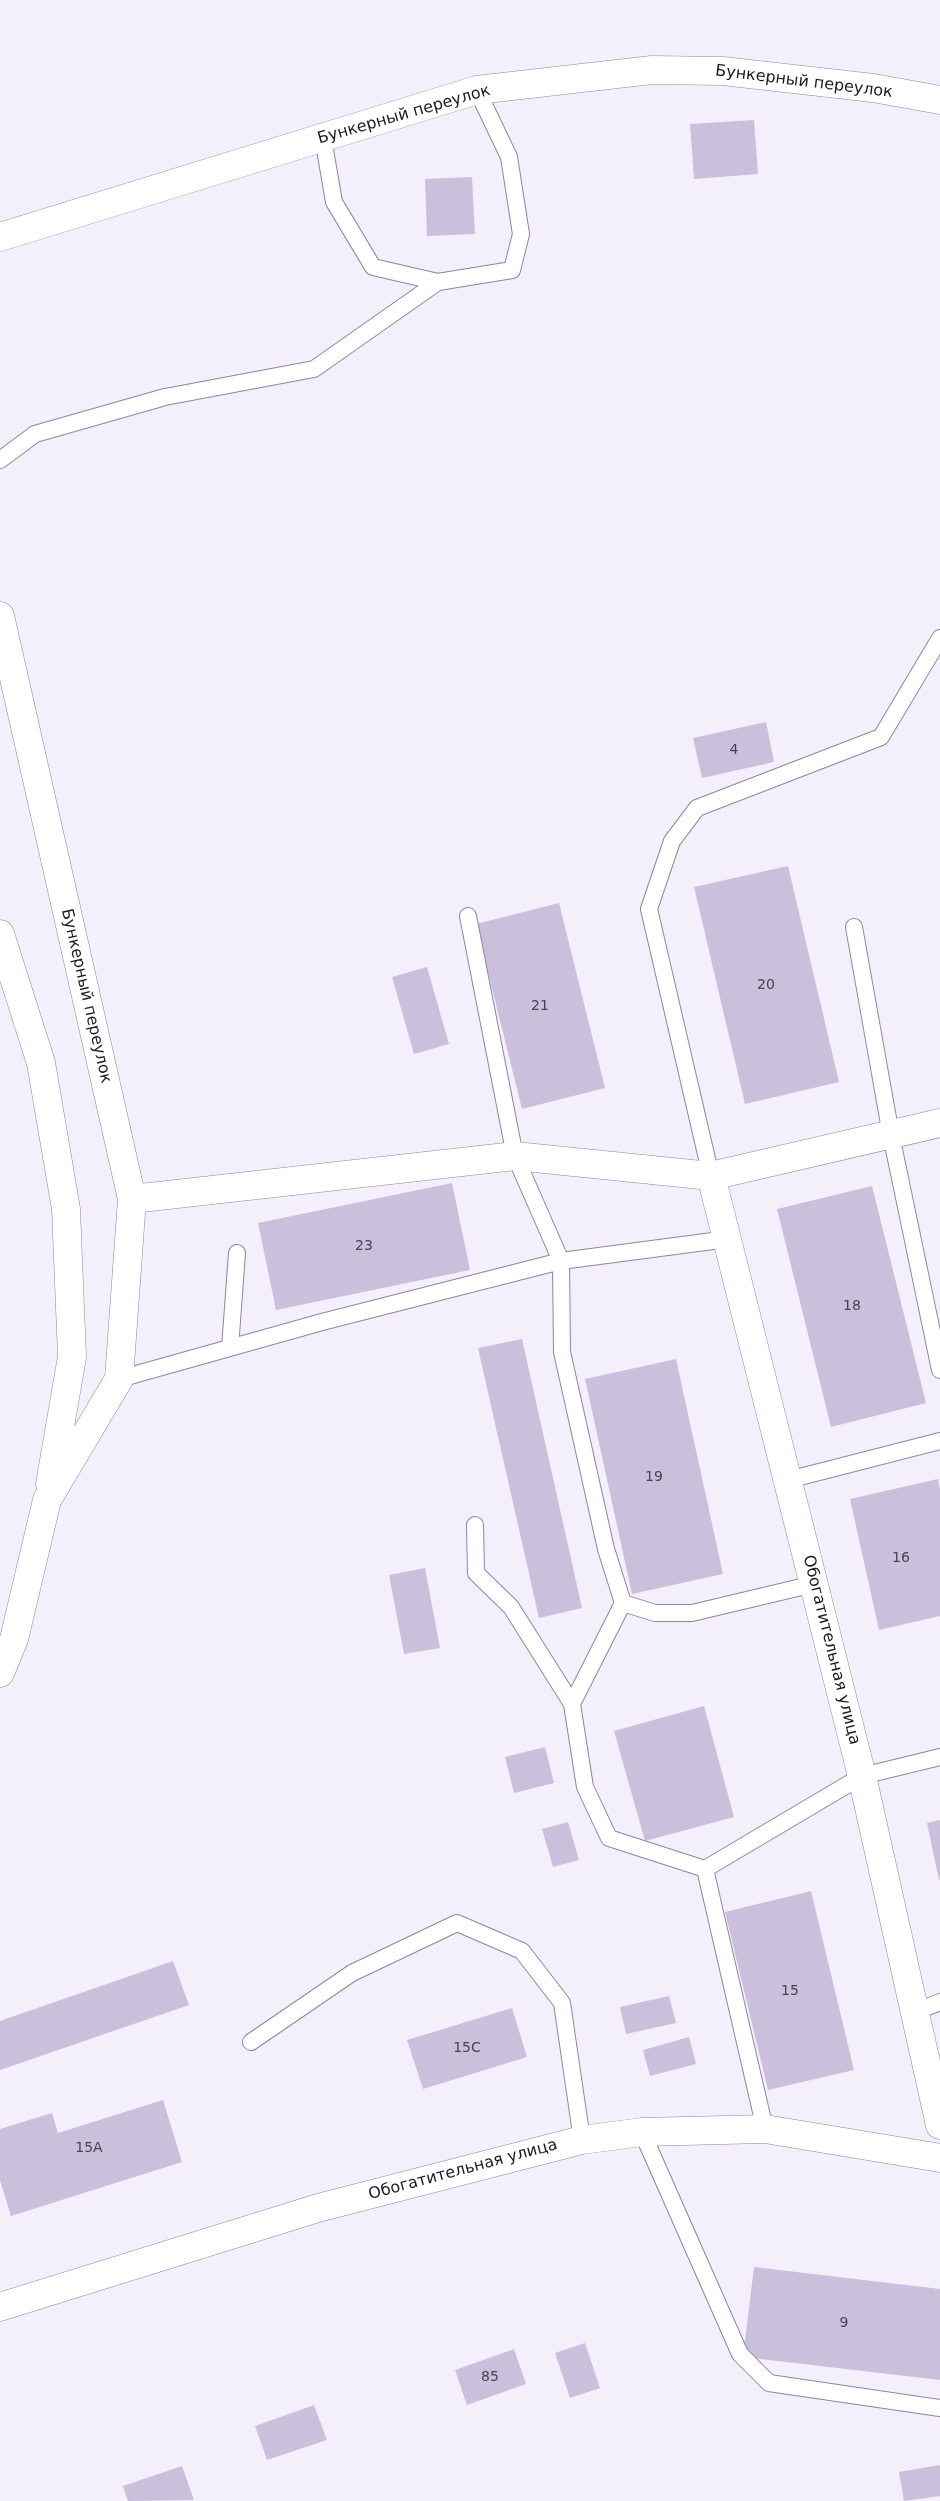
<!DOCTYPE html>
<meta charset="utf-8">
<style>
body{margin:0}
canvas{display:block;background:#f3effb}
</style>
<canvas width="940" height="2501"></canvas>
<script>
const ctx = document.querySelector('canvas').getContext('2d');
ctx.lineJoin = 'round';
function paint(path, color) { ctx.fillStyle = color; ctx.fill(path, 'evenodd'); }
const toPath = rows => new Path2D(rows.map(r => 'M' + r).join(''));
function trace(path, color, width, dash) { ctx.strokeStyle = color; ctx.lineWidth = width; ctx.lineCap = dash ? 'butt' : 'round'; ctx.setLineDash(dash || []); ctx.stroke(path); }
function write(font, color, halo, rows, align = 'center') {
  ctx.font = font + ' "DejaVu Sans",sans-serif'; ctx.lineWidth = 4; ctx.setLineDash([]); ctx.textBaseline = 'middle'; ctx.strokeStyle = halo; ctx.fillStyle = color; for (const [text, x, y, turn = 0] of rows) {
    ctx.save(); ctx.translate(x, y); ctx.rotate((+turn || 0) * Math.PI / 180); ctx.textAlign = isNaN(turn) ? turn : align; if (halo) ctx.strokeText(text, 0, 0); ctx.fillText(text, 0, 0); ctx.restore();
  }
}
const building = toPath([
 [754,120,758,174,694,179,690,124],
 [472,177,475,234,427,236,425,179],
 [766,722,774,762,702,778,693,738],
 [788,866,839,1082,745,1104,694,887],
 [559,903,605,1088,522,1109,476,924],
 [427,967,449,1044,414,1054,392,977],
 [452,1183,470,1270,276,1310,258,1223],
 [872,1186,926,1403,831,1427,777,1209],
 [522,1339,582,1608,539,1618,478,1348],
 [676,1359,723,1574,632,1594,585,1379],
 [938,1479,940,1489,940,1616,879,1630,850,1499],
 [425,1568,440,1648,404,1654,389,1575],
 [704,1706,734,1817,645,1841,614,1731],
 [545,1747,554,1783,514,1793,505,1757],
 [940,1820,940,1880,939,1880,927,1823],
 [568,1822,579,1860,553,1867,542,1829],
 [811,1891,854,2070,768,2090,725,1912],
 [173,1961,189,2005,0,2070,0,2021],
 [669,1996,676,2023,626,2034,620,2007],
 [512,2008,527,2057,423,2089,407,2040],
 [689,2037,696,2064,650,2076,643,2050],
 [163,2100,182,2162,11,2216,0,2180,0,2129,52,2113,58,2133],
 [754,2267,940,2289,940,2380,743,2357],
 [585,2343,600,2388,570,2398,555,2353],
 [514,2349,526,2384,467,2405,455,2370],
 [314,2405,327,2440,267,2460,255,2426],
 [940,2465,940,2496,904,2501,899,2472],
 [182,2466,194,2500,128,2501,123,2486]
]);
const lane = toPath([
 [323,138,334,202,373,267,438,282,512,270,521,234,509,157,477,90],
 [0,460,35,434,165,397,314,369,438,282],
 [468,916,515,1156,561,1261,562,1352,606,1549,623,1603,655,1613,692,1613,814,1584],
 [854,927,891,1135,940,1370],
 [711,1176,649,909,672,841,697,808,881,737,940,638],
 [230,1348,237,1253],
 [119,1379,322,1322,561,1261,728,1239],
 [788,1480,940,1441],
 [475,1525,476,1573,511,1607,572,1704,585,1787,609,1838,705,1869],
 [572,1704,623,1603],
 [915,2012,940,2002],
 [251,2042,352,1973,457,1923,522,1951,562,2003,582,2140],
 [765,2129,705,1869,862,1776,940,1757],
 [642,2132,740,2354,769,2383,940,2408]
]);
const street = toPath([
 [0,237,477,90,652,70,723,71,873,88,940,100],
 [0,616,132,1199,119,1379,47,1500,14,1639,0,1673],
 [0,934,41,1063,66,1209,72,1357,50,1484],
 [711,1176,862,1776,940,2125],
 [132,1199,515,1156,711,1176,940,1123]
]);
const secondary = toPath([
 [0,2307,318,2208,582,2140,642,2132,765,2129,940,2158]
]);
const numberNames = [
 ["4",734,750],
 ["20",766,985],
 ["21",540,1006],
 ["23",364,1246],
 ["18",852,1306],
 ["19",654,1477],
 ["16",901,1558],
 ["15",790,1991],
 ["15С",467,2048],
 ["15А",89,2148],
 ["9",844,2323],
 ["85",490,2377]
];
const streetNames = [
 ["Бункерный переулок",804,82,7],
 ["Бункерный переулок",404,115,-16],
 ["Бункерный переулок",86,996,77],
 ["Обогатительная улица",831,1650,76],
 ["Обогатительная улица",463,2170,-15]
];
paint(building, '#cac0dc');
trace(lane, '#8f85a0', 18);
trace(street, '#8f85a0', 29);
trace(secondary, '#8f85a0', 29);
trace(lane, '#fff', 16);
trace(street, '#fff', 28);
trace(secondary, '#fff', 28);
write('14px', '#484251', null, numberNames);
write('16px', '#1c1823', '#fff', streetNames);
</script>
